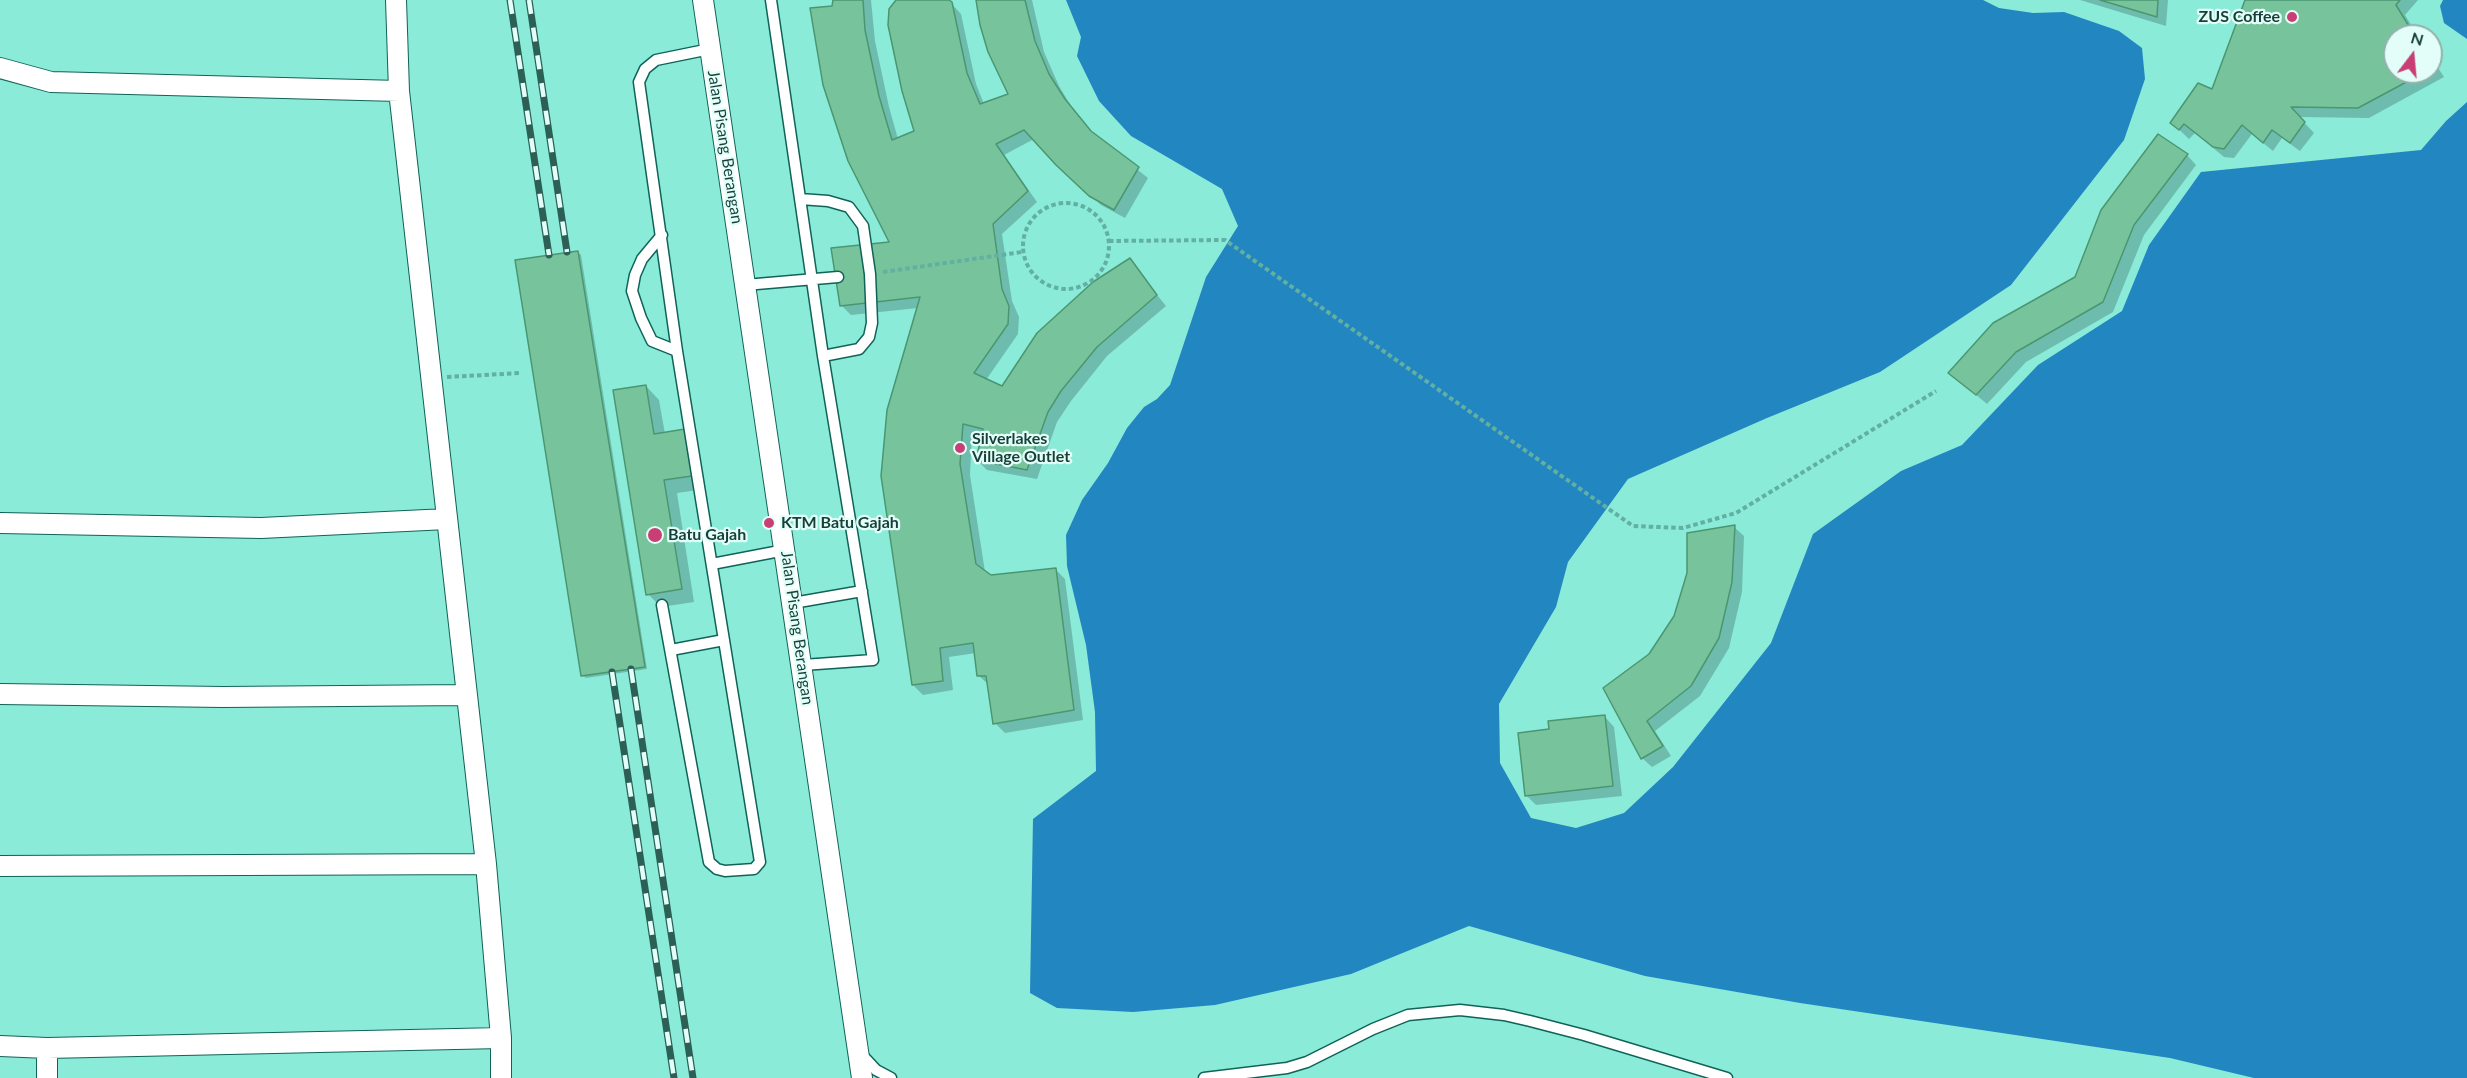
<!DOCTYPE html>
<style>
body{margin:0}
#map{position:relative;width:2467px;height:1078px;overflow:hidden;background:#8aebd9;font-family:Lato,sans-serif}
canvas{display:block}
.north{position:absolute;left:2383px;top:24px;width:60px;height:60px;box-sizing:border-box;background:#e3fef8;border:2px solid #91b2ab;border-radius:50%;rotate:16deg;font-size:16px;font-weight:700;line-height:24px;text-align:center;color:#163f38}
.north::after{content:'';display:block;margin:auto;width:21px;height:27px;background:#c93f75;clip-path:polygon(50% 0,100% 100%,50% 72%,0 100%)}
</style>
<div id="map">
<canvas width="2467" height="1078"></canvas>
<div class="north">N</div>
</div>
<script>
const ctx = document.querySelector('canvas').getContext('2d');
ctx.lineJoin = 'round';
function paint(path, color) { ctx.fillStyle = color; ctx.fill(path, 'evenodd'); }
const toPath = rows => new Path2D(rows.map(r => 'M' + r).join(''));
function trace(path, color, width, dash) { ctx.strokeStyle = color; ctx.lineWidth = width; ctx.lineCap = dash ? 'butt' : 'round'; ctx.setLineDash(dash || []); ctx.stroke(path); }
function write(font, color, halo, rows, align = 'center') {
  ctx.font = font + ' Lato,sans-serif'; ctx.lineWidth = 4.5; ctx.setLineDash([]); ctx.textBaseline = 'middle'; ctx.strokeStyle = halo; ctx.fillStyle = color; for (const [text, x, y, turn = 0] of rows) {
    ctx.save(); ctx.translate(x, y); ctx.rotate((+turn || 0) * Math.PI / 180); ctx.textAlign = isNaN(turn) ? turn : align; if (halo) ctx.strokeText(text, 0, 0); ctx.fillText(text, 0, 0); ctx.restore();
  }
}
const water = toPath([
 [1066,0,1983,0,1999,8,2033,13,2064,12,2119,31,2142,48,2145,79,2124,140,2011,285,1880,372,1767,418,1628,479,1568,562,1556,607,1499,704,1500,763,1531,818,1576,828,1624,813,1673,767,1771,643,1813,534,1901,471,1962,445,2038,365,2122,311,2149,245,2201,172,2421,150,2446,121,2467,102,2467,1078,2254,1078,2170,1058,1800,1003,1645,976,1469,926,1351,974,1215,1005,1133,1012,1057,1008,1030,993,1033,819,1096,771,1095,712,1086,645,1067,566,1066,535,1082,500,1108,463,1127,428,1144,407,1157,399,1170,385,1206,277,1238,226,1222,189,1131,136,1099,101,1077,56,1081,37],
 [2443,0,2467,0,2467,39,2444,23,2440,6]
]);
const shadow = toPath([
 [834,0,871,0,875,41,889,107,898,139,916,132,897,0,948,0,961,14,976,84,984,104,1010,95,977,0,1032,0,1044,52,1059,86,1074,111,1095,136,1148,178,1125,218,1101,205,1068,175,1034,139,1004,155,1037,202,1002,234,1012,301,1019,317,1018,334,986,380,1003,388,1129,260,1166,306,1107,356,1071,401,1057,422,1037,479,987,470,977,460,983,435,972,432,970,475,985,572,991,577,1055,569,1065,579,1083,720,1005,733,995,723,989,685,978,675,976,653,949,657,953,690,923,695,913,685,918,308,851,315,841,305,891,243,834,7],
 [2080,0,2168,0,2166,26],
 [2247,0,2418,0,2405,15,2418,36,2395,36,2395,72,2431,72,2431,57,2444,77,2369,118,2299,117,2314,133,2300,151,2282,138,2273,151,2252,134,2234,158,2224,157,2195,133,2189,139,2172,123,2213,91],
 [2187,155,2196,165,2144,235,2113,312,2026,362,1987,404,1950,373,2077,278],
 [578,252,581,255,647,669,586,678,583,676],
 [646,386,659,400,665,434,697,444,705,489,677,493,694,602,661,607,648,594],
 [1734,527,1744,536,1742,592,1729,648,1700,696,1655,731,1671,756,1652,767,1642,758,1650,656],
 [1605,717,1614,727,1622,796,1536,805,1526,795,1551,731]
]);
const building = toPath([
 [833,0,863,0,865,30,879,96,892,140,914,131,902,91,888,25,889,9,896,0,949,0,952,2,967,73,980,104,1008,94,988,52,980,25,976,0,1025,0,1035,41,1049,74,1065,99,1091,131,1139,167,1114,210,1089,196,1056,165,1024,130,996,144,1028,191,993,224,1002,289,1009,306,1008,324,974,373,1002,386,1037,333,1093,282,1130,258,1157,295,1097,347,1061,391,1048,412,1027,470,976,460,983,429,963,424,960,464,976,564,991,575,1056,568,1074,710,993,724,986,676,977,676,973,643,940,648,943,681,912,685,881,476,887,410,920,297,840,306,831,248,889,242,848,161,823,85,810,8,832,6,833,0],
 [2100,0,2158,0,2157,17,2100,0],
 [2245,0,2400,0,2396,5,2415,36,2395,36,2395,72,2425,72,2358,108,2291,107,2305,122,2290,143,2272,130,2263,143,2242,125,2224,149,2213,147,2184,124,2179,130,2170,123,2198,83,2212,89,2245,0],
 [2158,134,2188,154,2134,225,2103,302,2016,352,1976,395,1948,373,1993,323,2075,277,2101,210,2158,134],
 [578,251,645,667,581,676,515,260,578,251],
 [646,385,654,434,685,429,692,476,664,480,682,589,646,595,613,390,646,385],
 [1735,525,1732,582,1719,638,1691,686,1647,721,1663,746,1641,759,1603,688,1649,654,1674,616,1687,573,1687,533,1735,525],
 [1605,715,1613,786,1525,796,1518,733,1549,729,1548,721,1605,715]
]);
const path = toPath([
 '1023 246a43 43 0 1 1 86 0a43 43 0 1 1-86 0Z',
 [1109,241,1225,240,1633,526,1683,528,1736,513,1936,391],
 [883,272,1022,252],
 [447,377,521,373]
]);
const service = toPath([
 [771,0,823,356,873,660,803,665],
 [800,199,828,201,849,207,863,226,870,274,872,323,869,337,859,349,823,356],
 [662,235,642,259,635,275,632,291,641,318,652,341,677,351],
 [745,285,838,277],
 [712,564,785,550],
 [793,603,862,591],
 [662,605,709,862,717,869,725,871,754,869,760,862,677,351,639,82,645,69,656,60,710,49],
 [671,650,724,640],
 [862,1055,876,1070,891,1078],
 [1204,1078,1287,1068,1307,1062,1373,1029,1408,1015,1460,1010,1504,1015,1530,1021,1584,1035,1727,1078]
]);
const minor = toPath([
 [396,0,399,91,486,864,501,1038,501,1078],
 [703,0,862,1078],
 [0,68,51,82,399,91],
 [0,523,261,528,447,519],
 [0,694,223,697,467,695],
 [0,866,486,864],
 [0,1046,47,1048,501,1038],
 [47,1078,47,1048]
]);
const rail = toPath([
 [510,0,549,255],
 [529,0,567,252],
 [631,669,693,1078],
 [612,672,674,1078]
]);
const markers = [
 [2292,17,6,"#c93f75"],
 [960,448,6,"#c93f75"],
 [769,523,6,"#c93f75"],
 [655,535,8,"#c93f75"]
];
const poiNames = [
 ["ZUS Coffee",2280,17,"right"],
 ["Silverlakes",972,439],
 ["Village Outlet",972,457],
 ["KTM Batu Gajah",781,523],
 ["Batu Gajah",668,535]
];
const streetNames = [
 ["Jalan Pisang Berangan",725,147,81],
 ["Jalan Pisang Berangan",797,628,82]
];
paint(water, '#2286c1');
paint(shadow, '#0003');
paint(building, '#77c49c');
trace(building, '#4a9671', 1.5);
trace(service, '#106357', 13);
trace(minor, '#106357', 22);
trace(path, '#62b0a2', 4, [4.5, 3]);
trace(service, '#fff', 10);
trace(minor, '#fff', 20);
trace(rail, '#2c6057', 7);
trace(rail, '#e3fef8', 4.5, [14]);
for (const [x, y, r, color] of markers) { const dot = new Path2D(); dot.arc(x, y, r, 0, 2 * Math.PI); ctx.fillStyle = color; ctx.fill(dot); trace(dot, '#e3fef8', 2); }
write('bold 16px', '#163f38', '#e3fef8', poiNames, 'left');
write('16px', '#163f38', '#e3fef8', streetNames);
</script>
